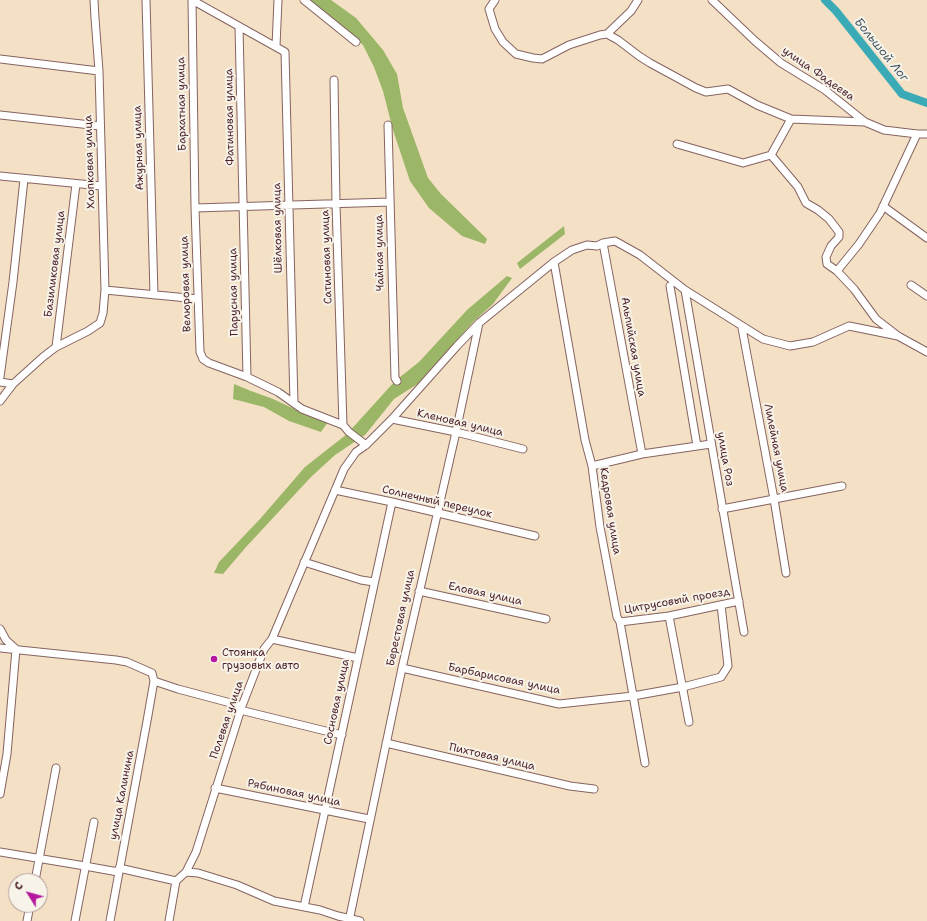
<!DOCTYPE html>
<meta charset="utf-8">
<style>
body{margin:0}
#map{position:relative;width:927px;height:921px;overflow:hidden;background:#f3e0c5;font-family:"Shantell Sans",sans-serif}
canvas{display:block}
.north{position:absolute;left:8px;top:873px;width:40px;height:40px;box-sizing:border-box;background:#f7f3e8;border:1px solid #b29e9c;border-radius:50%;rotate:307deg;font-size:11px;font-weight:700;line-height:16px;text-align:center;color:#4a1f2b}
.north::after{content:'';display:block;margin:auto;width:14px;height:18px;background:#b5179e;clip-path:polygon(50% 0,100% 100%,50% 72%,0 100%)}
</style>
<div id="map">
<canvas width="927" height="921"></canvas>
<div class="north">С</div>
</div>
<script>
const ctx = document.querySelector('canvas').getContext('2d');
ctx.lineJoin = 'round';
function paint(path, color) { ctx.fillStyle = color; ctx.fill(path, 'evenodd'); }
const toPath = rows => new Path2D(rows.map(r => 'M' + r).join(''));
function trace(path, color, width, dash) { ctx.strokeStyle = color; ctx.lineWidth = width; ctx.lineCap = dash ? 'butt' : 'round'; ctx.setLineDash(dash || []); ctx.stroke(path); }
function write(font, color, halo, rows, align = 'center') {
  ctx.font = font + ' "Shantell Sans",sans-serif'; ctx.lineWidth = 4; ctx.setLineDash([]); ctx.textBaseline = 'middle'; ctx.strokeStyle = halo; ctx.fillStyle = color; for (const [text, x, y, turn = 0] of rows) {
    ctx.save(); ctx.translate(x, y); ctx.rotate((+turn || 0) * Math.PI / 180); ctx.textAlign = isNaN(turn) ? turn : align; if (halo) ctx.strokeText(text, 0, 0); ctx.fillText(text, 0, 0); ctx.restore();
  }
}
const forest = toPath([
 [307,0,331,0,356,18,383,50,397,74,403,108,428,178,441,194,487,239,485,244,462,236,429,208,410,181,393,130,383,91,374,67,363,45],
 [564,226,565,234,520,269,517,263],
 [507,276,512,278,493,304,474,321,419,383,394,399,365,435,335,455,311,477,246,547,223,574,214,573,219,562,260,519,305,467,347,434,395,381,419,362,467,310],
 [234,384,251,391,273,399,301,412,328,422,321,432,289,421,264,407,233,399]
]);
const river = toPath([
 [825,0,836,11,902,94,927,103]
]);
const minor = toPath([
 [146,0,154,295],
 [192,0,195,208,200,352,203,359,209,363,247,377,278,392,302,409,343,425],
 [192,0,285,52,294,403],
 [304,0,356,42],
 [495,0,489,9,495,29,503,42,516,54,533,58,542,59,569,45,600,35,607,34,631,11,638,0],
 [712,0,755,41,781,63,825,90,865,122,884,130,917,134,927,134],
 [239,27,247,377],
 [607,34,618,40,639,56,650,63,696,88,706,92,728,89,757,105,791,119,865,122],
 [276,46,278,0],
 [0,59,99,71],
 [334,80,336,204,343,425,349,432,366,445],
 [0,115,100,126],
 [388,125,395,378,397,381],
 [677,144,743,163,771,155,798,187,806,203,818,210,829,219,839,232,839,237,831,246,826,257,827,264,837,271,854,289,876,319,898,336,927,352],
 [771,155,791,119],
 [0,176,102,186],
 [883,206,927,238],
 [195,208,390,202],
 [603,243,642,454],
 [554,262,585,440,592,466,600,527,617,617,620,622,645,763],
 [837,271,859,244,880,213,917,134],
 [911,285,927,296],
 [670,286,697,446],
 [105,290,198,299],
 [685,290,744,632],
 [742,328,774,499,786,573],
 [56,347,76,184],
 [0,377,13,282,24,179],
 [0,382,13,384],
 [0,401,13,384,43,357,56,347,88,331,100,323,103,313,105,290,99,71,95,18,94,0],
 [392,419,456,432,523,449],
 [592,466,642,454,711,444],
 [335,490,392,502,535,536],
 [722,509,842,486],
 [304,562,361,580,374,582],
 [419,591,546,619],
 [669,616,689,722],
 [620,622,669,616,739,601],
 [0,629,6,640,16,649],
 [272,639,358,658],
 [0,648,116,660,127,662,152,673,154,681,147,721,110,921],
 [402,668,559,704,633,696,683,687,721,677,728,666,721,605],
 [154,681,178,689,242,706],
 [240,710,342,735],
 [386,743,570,786,594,789],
 [215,788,369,819],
 [0,794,7,754,16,649],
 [0,852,85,866,118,872],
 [119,868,176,881,186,872,196,852,242,706,264,649,272,639,344,469,356,452,366,445,392,419,457,346,479,323,554,262,572,250,587,245,597,246,603,243,615,241,640,255,685,290,763,339,790,346,813,342,849,326,898,336],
 [186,872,198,873,237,885,274,901,320,910,338,916,360,921],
 [35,881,56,768],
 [304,907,392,502],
 [27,921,30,905],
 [75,921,94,822],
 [169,921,176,881],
 [349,921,402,668,456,432,479,323]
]);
const markers = [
 [214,659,4,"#b5179e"]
];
const streetNames = [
 ["улица Фадеева",818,74,35],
 ["Бархатная улица",182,104,-91],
 ["Фатиновая улица",230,117,-91],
 ["Ажурная улица",139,148,-92],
 ["Хлопковая улица",90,162,-92],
 ["Шёлковая улица",278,228,-91],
 ["Чайная улица",380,253,-91],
 ["Сатиновая улица",327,257,-92],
 ["Базиликовая улица",55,264,-83],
 ["Велюровая улица",186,284,-92],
 ["Парусная улица",234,292,-91],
 ["Альпийская улица",633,347,80],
 ["Кленовая улица",460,423,13],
 ["Лилейная улица",776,448,79],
 ["улица Роз",725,459,80],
 ["Солнечный переулок",437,502,13],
 ["Кедровая улица",610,511,81],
 ["Еловая улица",485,594,12],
 ["Цитрусовый проезд",677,601,-10],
 ["Берестовая улица",401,618,-78],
 ["Барбарисовая улица",504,679,12],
 ["Сосновая улица",337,702,-78],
 ["Полевая улица",227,720,-71],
 ["Пихтовая улица",492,757,13],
 ["Рябиновая улица",294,793,12],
 ["улица Калинина",122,795,-79]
];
const poiNames = [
 ["Стоянка",222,653],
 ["грузовых авто",222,666]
];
const waterNames = [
 ["Большой Лог",881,50,51]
];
paint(forest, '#9bb667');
trace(river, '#39aab6', 8);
trace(minor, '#856361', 9);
trace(minor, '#fff', 7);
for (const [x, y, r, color] of markers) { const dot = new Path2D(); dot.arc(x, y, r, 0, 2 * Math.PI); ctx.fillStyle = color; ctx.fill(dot); trace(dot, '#f7f3e8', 1.5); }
write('11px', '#4a1f2b', '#f7f3e8', streetNames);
write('11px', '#4a1f2b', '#f7f3e8', poiNames, 'left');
write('italic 12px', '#435763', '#f7f3e8', waterNames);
</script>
